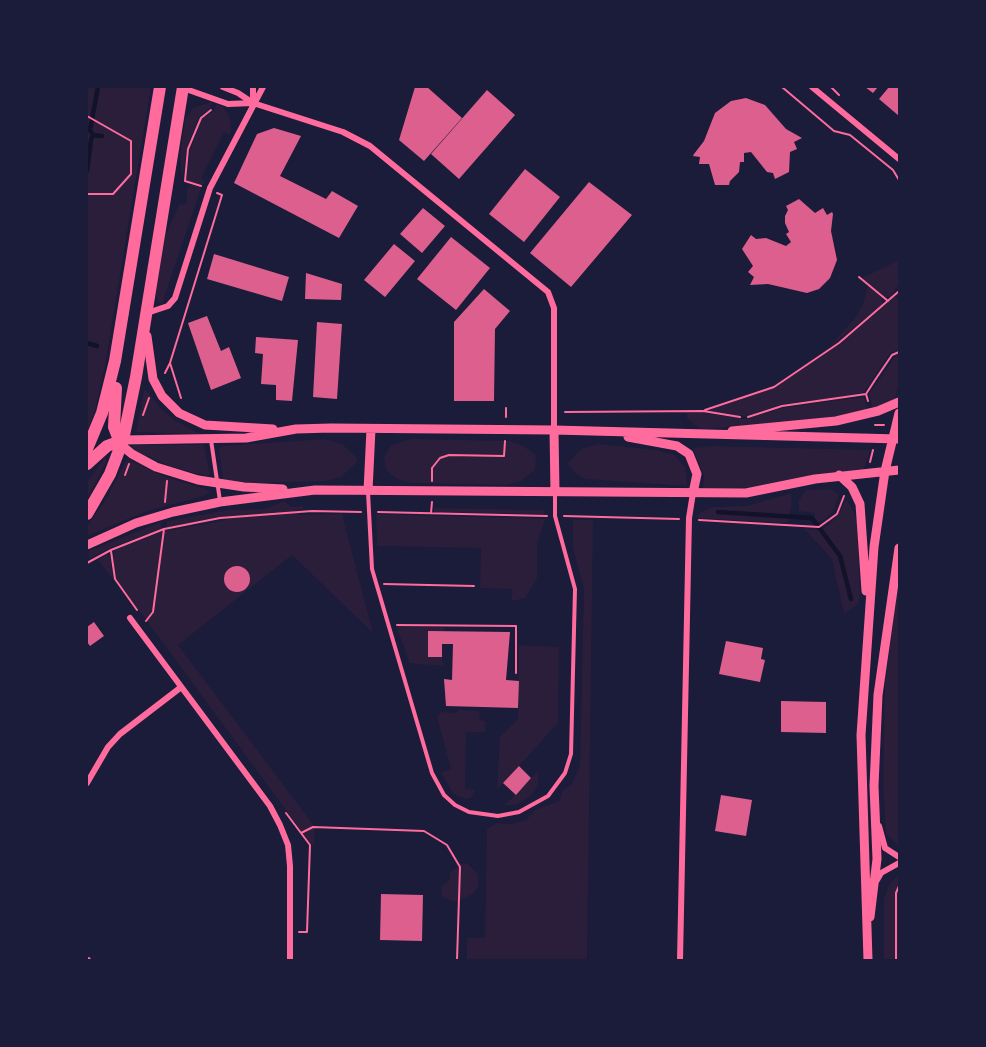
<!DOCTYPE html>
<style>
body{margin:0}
#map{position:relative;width:986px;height:1047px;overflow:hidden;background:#1b1b3a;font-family:Rubik,sans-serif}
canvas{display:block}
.frame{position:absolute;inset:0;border:88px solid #1b1b3a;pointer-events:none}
</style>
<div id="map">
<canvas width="986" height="1047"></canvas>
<div class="frame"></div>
</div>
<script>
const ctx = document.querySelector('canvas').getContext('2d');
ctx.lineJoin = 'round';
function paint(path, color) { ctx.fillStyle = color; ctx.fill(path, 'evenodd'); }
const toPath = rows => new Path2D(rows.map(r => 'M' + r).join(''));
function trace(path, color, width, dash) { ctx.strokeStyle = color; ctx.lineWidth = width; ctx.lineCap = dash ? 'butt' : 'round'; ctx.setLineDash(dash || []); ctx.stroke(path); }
const green = toPath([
 [87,87,151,87,106,360,95,411,87,432],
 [212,102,210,108,199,117,187,148,182,179,180,156,185,119,194,107],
 [216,104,223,107,230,117,231,130,229,135,224,132,201,178,205,181,203,185,186,181,190,150,202,119,214,111],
 [191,185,201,188,162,304,158,301,156,291,166,234,179,205,187,204,187,188],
 [899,260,899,284,890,297,885,297,862,278],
 [868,286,882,298,883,304,828,348,856,317,863,304],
 [894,297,899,298,899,350,890,353,864,392,829,399,782,404,746,416,707,411,774,388,840,344],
 [899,356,899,382,896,395,893,400,873,409,869,394,894,358],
 [146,390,162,410,176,421,200,434,136,432,144,391],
 [864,397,868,412,832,419,706,429,699,428,687,418,687,413,703,413,746,419,782,408],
 [325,439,342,444,357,458,356,463,341,477,326,481,254,483,223,480,219,449,222,446],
 [410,439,510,441,523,446,536,455,535,470,521,481,507,485,412,483,397,479,386,470,384,457,391,446],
 [598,444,656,450,674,455,686,468,687,486,585,479,574,472,568,463,581,449],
 [135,445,204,445,210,475,206,476,172,467,136,451,131,447],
 [712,446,870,450,864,469,834,472,768,487,703,489,704,476,693,448],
 [105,457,107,461,87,499,87,482],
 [127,459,163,476,211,491,204,496,147,511,87,536,87,526,105,501],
 [830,489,839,494,833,512,825,519,815,524,815,513,799,511,799,500,806,490],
 [791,493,792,504,788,523,697,518,700,513,712,507,747,506],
 [846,499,854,512,857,522,860,596,858,604,844,614,832,559,804,529,821,530,830,524,839,514],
 [284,501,291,507,303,506,303,509,295,510,300,515,342,514,373,633,292,555,178,645,315,827,314,845,311,844,116,579,113,558,115,550,164,531,228,520,229,516,167,527,167,521,229,510,265,509],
 [434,508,544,510,544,514,434,512],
 [376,514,545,519,537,544,537,578,525,598,512,601,512,589,480,588,481,548,377,546],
 [573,520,593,520,587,960,467,960,467,938,485,938,487,829,497,823,511,824,526,820,535,810,559,801,563,790,572,784,580,766,584,589,573,548],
 [161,522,162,529,110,548,89,559,89,551],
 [106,554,110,557,113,579,98,560],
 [899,578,899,846,886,834,883,785,885,684],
 [396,626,443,627,445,632,428,632,428,656,442,657,443,666,410,663],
 [519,645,559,647,558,723,497,790,500,737,518,719],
 [459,710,479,711,480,720,485,721,485,732,466,732,465,789,475,790,471,798,466,799,453,794,441,772,451,769,437,717,441,712,457,713],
 [538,771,538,784,532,795,516,805,505,805],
 [460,864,468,864,478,874,478,887,473,894,455,902,442,897,441,886,449,881,450,873],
 [899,875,899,960,884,960,884,898,890,883]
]);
const stream = toPath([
 [93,135,90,130,98,87],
 [87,171,91,140,93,135,102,136],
 [87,343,97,346],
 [718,512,812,518,840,556,851,599]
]);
const building = toPath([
 [415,87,427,87,462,118,424,161,399,140],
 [865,87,878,87,873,93],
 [889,87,899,87,899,116,879,99],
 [487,90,515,115,459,179,431,154],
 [746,98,765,105,786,129,802,138,794,142,797,149,790,152,789,172,775,179,773,173,767,172,751,152,744,153,744,162,740,162,739,172,730,181,729,185,715,185,709,164,699,164,700,157,693,156,694,154,704,141,715,113,731,101],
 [274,128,301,136,280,176,326,199,332,191,358,206,339,238,234,183,257,134],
 [525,169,560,197,524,242,489,214],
 [589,182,632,215,571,287,530,253],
 [799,199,815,213,823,208,827,215,832,212,833,214,831,231,837,260,830,278,819,289,807,293,768,284,750,285,754,277,748,272,753,266,742,249,751,235,756,239,766,238,786,246,791,242,786,234,789,232,785,223,785,216,788,210,786,206],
 [423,208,445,226,422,253,400,234],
 [451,237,490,268,456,310,417,279],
 [394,244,415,261,385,297,364,280],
 [214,254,289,277,282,301,207,279],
 [306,273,342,284,341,300,305,299],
 [484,289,510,311,495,329,494,401,454,401,454,322],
 [207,316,221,351,229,347,241,378,211,390,188,323],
 [317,322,342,324,337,399,313,397],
 [256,337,298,340,292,401,276,400,276,385,261,384,263,354,255,353],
 '224 579a13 13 0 1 1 26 0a13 13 0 1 1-26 0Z',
 [94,622,104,636,90,646,87,642,87,627],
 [428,631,510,632,506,680,519,681,518,708,446,706,444,679,452,680,453,644,442,644,442,657,428,657],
 [726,641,763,648,761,659,765,660,760,682,719,674],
 [781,701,826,702,826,733,781,732],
 [519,766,531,778,516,795,503,783],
 [721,795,752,800,746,836,715,831],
 [381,894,423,895,422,941,380,940]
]);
const path = toPath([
 [782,87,834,131,850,135,893,170,899,180],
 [831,87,839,95],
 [87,116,131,141,131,174,113,194,87,194],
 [201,186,185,181,188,149,201,118,211,110],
 [859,277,888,301],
 [170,363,181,398],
 [165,373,170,363,222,195,217,193],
 [868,401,866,394,875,380,892,355,899,352],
 [705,410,774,387,839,343,898,292],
 [565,412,703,411,740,417],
 [143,415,149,398],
 [506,417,506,408],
 [748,417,782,406,866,394],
 [875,425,884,425],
 [870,462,873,450],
 [125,475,129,464],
 [432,481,432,468,440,458,449,455,504,456,505,441],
 [165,502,167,481],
 [378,512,547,516],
 [431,513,432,502],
 [564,516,679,519],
 [699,520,819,527,837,514,844,496],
 [111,551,115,579,137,610],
 [87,563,111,550,164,529,220,518,312,511,361,512],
 [384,584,474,586],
 [146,621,153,612,164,529],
 [397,625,516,626,516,673],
 [286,813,310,845,307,932,299,932],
 [301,833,313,827,424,831,447,845,460,867,457,960],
 [896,960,896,893,899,886]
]);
const service = toPath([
 [211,440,220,501],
 [368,492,372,569,432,773,444,795,455,805,469,812,498,816,519,812,548,796,565,773,571,754,575,589,555,516,555,494]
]);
const minor = toPath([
 [223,87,238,93,253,103,343,132,370,146,548,292,554,308,554,430],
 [812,87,899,159],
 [183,88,228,104,252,103],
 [253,103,253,87],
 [147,313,168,306,175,298,210,188,263,87],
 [130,618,270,806,280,825,288,845,290,866,290,960],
 [87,783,108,747,120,734,180,688],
 [879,826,885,848,899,857],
 [877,880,881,873,899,863],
 [87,960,88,960],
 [680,960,689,518,693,493]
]);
const tertiary = toPath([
 [147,336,153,379,162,396,179,413,205,425,273,429],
 [554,430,555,492],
 [732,431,836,421,878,411,899,402],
 [628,437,677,446,689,454,697,474,693,493],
 [123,440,246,438,296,429,331,428,554,430,899,439],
 [121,445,132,454,156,467,198,480,244,487,283,489],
 [839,475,852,487,860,504,866,591],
 [368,491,371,429],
 [87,545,136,523,173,512,220,502,315,490,746,493,815,479,899,470],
 [870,917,877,859,874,786,878,695,899,548],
 [868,960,861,735,874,547,885,471,899,413]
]);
const trunk = toPath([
 [116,388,114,427,121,445],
 [87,449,102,413,115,361,160,87],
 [87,464,107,446,123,440],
 [87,514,110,474,123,440,136,377,183,87]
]);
paint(green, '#2a1e3b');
trace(stream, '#12122b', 4.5);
paint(building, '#dd5f8e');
trace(path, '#ff6b9d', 2);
trace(service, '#ff6b9d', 4);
trace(minor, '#ff6b9d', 6);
trace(tertiary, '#ff6b9d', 9);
trace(trunk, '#ff6b9d', 12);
</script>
